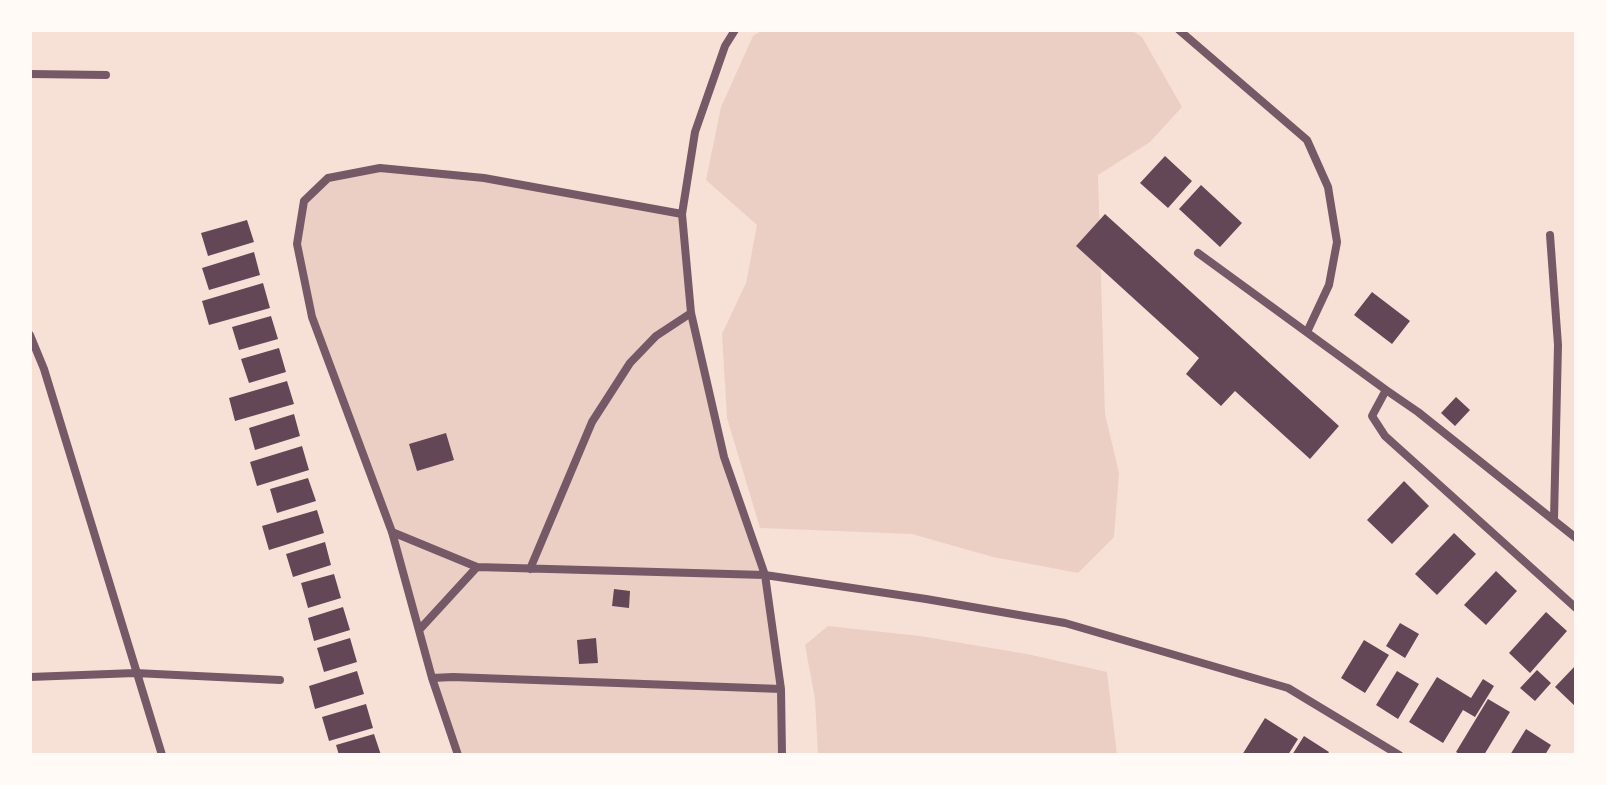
<!DOCTYPE html>
<style>
body{margin:0}
#map{position:relative;width:1606px;height:785px;overflow:hidden;background:#f7e1d7;font-family:"Archivo Narrow",sans-serif}
canvas{display:block}
.frame{position:absolute;inset:0;border:32px solid #fffaf5;pointer-events:none}
</style>
<div id="map">
<canvas width="1606" height="785"></canvas>
<div class="frame"></div>
</div>
<script>
const ctx = document.querySelector('canvas').getContext('2d');
ctx.lineJoin = 'round';
function paint(path, color) { ctx.fillStyle = color; ctx.fill(path, 'evenodd'); }
const toPath = rows => new Path2D(rows.map(r => 'M' + r).join(''));
function trace(path, color, width, dash) { ctx.strokeStyle = color; ctx.lineWidth = width; ctx.lineCap = dash ? 'butt' : 'round'; ctx.setLineDash(dash || []); ctx.stroke(path); }
const green = toPath([
 [763,30,1131,30,1142,37,1182,107,1150,142,1098,175,1105,414,1119,473,1114,537,1078,573,993,557,912,534,760,528,727,418,722,334,746,283,757,225,706,180,721,107,753,36],
 [380,168,484,178,682,214,691,313,724,457,765,575,781,689,782,755,458,755,407,583,312,317,297,244,304,201,328,178],
 [828,626,920,636,1027,654,1107,672,1117,755,818,755,815,699,805,645]
]);
const building = toPath([
 [1165,156,1192,181,1168,208,1140,183],
 [1201,185,1242,223,1220,247,1179,209],
 [1105,214,1339,426,1310,459,1235,391,1221,406,1186,374,1199,358,1076,246],
 [247,220,254,242,208,256,201,233],
 [254,252,260,275,209,290,202,268],
 [263,283,270,308,209,325,202,301],
 [1372,292,1410,321,1392,344,1354,315],
 [271,316,278,339,239,350,232,327],
 [279,348,286,372,249,383,241,359],
 [287,381,294,404,235,421,229,398],
 [1456,397,1470,410,1455,426,1441,413],
 [294,414,300,436,255,450,249,428],
 [446,433,454,460,417,471,409,444],
 [302,446,309,470,257,486,250,462],
 [308,478,316,501,277,513,270,489],
 [1404,481,1429,506,1392,544,1367,520],
 [317,510,324,533,269,550,262,526],
 [1454,533,1476,554,1437,595,1415,574],
 [325,542,331,565,293,577,286,554],
 [1496,571,1517,591,1486,625,1464,605],
 [334,574,341,598,308,608,301,583],
 [614,589,630,591,629,608,612,606],
 [343,607,350,630,314,641,308,618],
 [1546,612,1567,631,1530,673,1509,653],
 [1400,623,1419,634,1405,658,1386,646],
 [350,638,357,662,324,672,317,648],
 [596,638,598,663,579,664,577,640],
 [1364,640,1389,655,1365,693,1341,678],
 [1576,665,1576,707,1555,687],
 [1537,670,1551,683,1535,701,1520,688],
 [357,671,364,694,315,709,309,686],
 [1397,671,1419,684,1398,719,1376,705],
 [1437,677,1471,698,1483,679,1494,686,1475,717,1463,710,1443,743,1409,722],
 [1488,699,1510,712,1484,755,1461,755,1456,752],
 [366,704,373,728,329,741,322,717],
 [1265,718,1298,739,1288,755,1242,755],
 [1526,729,1551,745,1545,755,1510,755],
 [374,734,381,755,339,755,336,745],
 [1304,736,1329,752,1327,755,1292,755]
]);
const minor = toPath([
 [735,30,725,46,695,132,682,214,691,313,724,457,765,575,781,689,782,755],
 [1179,30,1307,140,1328,187,1337,242,1329,285,1307,332],
 [30,74,106,75],
 [1550,235,1558,345,1554,519],
 [1198,253,1386,390,1372,416,1385,436,1576,608],
 [30,335,44,369,162,755],
 [1386,390,1418,412,1576,538],
 [392,532,477,567,765,575,926,599,1065,623,1288,688,1399,755],
 [530,569,592,422,630,363,656,336,691,313],
 [420,629,477,567],
 [30,677,135,673,280,680],
 [432,678,453,677,781,689],
 [458,755,432,678,392,532,312,317,297,244,304,201,328,178,380,168,484,178,682,214]
]);
paint(green, '#ebcfc5');
paint(building, '#644757');
trace(minor, '#755966', 8);
</script>
